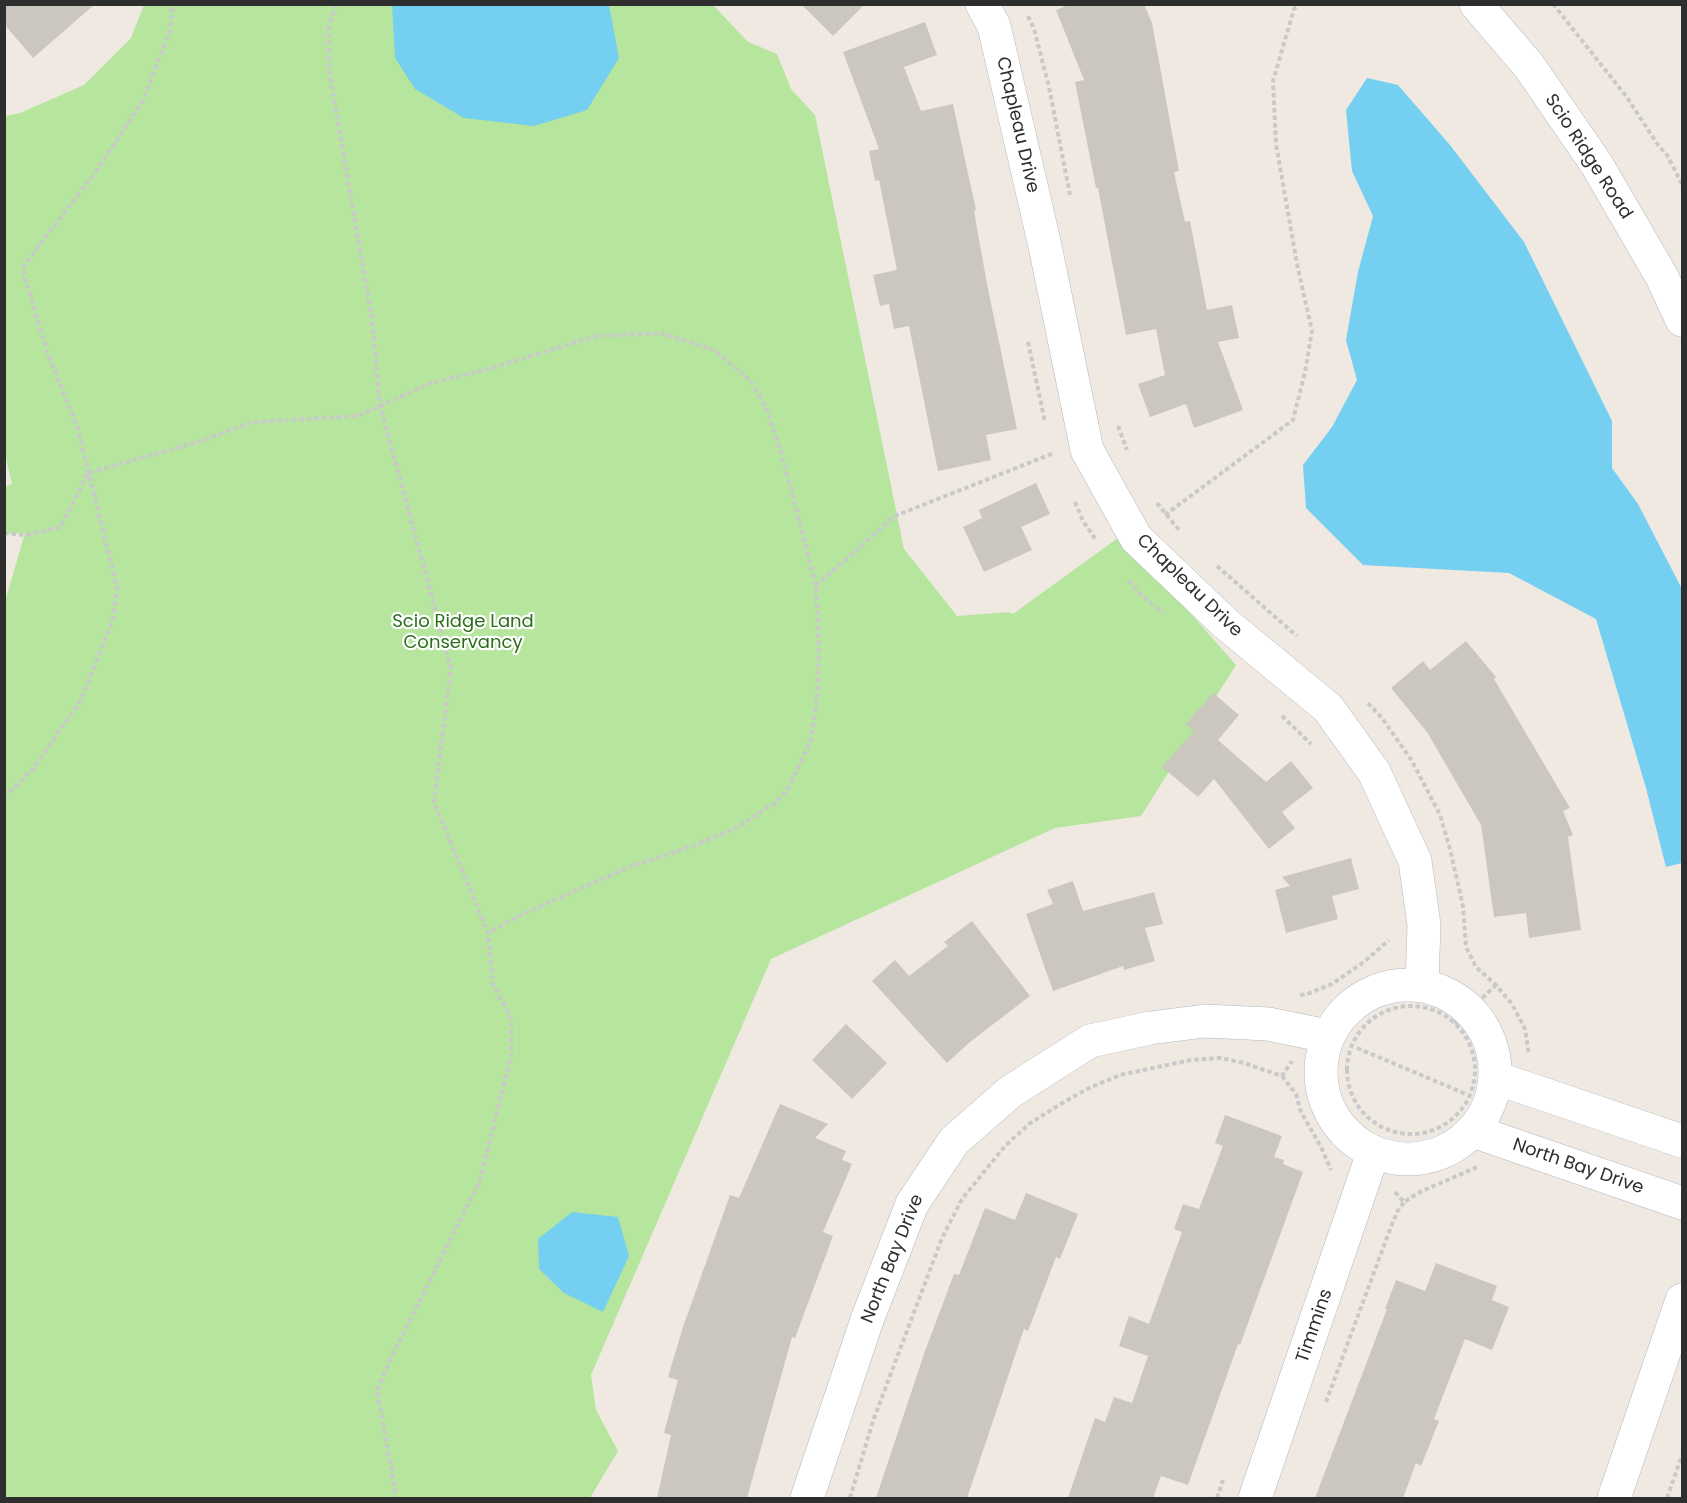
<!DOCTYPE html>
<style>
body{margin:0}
#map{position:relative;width:1687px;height:1503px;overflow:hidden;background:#efe9e1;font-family:Poppins,sans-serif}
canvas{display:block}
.frame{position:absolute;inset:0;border:6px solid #2e2e2e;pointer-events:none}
</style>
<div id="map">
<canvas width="1687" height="1503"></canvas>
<div class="frame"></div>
</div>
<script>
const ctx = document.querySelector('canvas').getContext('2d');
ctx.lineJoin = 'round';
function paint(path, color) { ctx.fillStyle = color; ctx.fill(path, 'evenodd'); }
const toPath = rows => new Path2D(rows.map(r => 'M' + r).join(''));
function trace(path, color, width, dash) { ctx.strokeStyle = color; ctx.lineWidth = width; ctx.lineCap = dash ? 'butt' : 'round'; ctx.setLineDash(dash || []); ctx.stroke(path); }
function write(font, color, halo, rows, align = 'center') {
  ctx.font = font + ' Poppins,sans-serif'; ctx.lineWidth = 4.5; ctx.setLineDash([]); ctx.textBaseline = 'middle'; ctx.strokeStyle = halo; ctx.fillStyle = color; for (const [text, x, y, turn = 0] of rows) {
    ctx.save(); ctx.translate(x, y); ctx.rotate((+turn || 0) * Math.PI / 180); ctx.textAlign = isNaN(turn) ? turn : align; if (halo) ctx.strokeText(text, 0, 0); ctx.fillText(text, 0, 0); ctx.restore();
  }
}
const green = toPath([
 [144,5,713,5,748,42,777,54,791,89,815,115,904,549,957,616,1009,612,1013,614,1122,535,1236,665,1141,816,1055,828,771,959,591,1375,596,1410,618,1451,590,1498,5,1498,4,605,25,533,5,534,5,487,12,484,4,450,5,116,20,113,84,85,131,38]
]);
const water = toPath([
 [392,4,609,5,619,58,587,110,534,126,464,118,415,89,395,58],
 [1367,78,1398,85,1450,145,1524,242,1612,421,1612,468,1638,504,1682,589,1682,863,1666,867,1646,788,1596,619,1509,573,1363,565,1306,508,1303,465,1332,427,1357,380,1346,340,1358,272,1373,216,1352,171,1346,110],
 [572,1212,618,1217,629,1256,603,1312,564,1293,539,1269,538,1239]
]);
const building = toPath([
 [4,4,95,4,33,58,4,24],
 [801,4,865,4,833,36],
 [1071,4,1144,4,1152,23,1179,171,1174,172,1185,222,1190,221,1207,310,1232,305,1239,338,1218,342,1243,410,1194,428,1186,404,1150,417,1138,384,1165,375,1156,329,1126,335,1098,188,1096,188,1075,82,1084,80,1056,10],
 [925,22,937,55,904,67,921,111,953,104,976,210,974,211,987,284,1017,429,986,435,991,460,938,471,909,326,894,329,889,304,880,306,873,275,897,270,879,180,875,181,869,151,879,149,843,52],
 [1036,483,1050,514,1021,527,1032,550,984,572,963,527,982,518,979,510],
 [1466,641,1496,677,1494,679,1570,808,1563,811,1573,835,1568,837,1581,930,1529,938,1526,913,1494,917,1481,825,1427,732,1391,688,1423,661,1430,670],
 [1213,693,1239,715,1218,740,1266,782,1291,761,1313,788,1282,812,1295,828,1269,849,1214,779,1198,797,1162,767,1194,731,1186,724],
 [1351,858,1359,889,1332,896,1338,919,1286,933,1275,890,1290,886,1282,877],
 [1073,881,1083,911,1154,892,1163,924,1145,928,1155,961,1124,970,1123,966,1053,991,1026,914,1053,904,1047,890],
 [972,921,1030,996,970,1042,947,1063,872,981,895,960,909,976,948,946,944,942],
 [846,1024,887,1063,852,1099,812,1060],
 [780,1104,828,1124,815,1138,846,1151,842,1160,852,1164,823,1232,833,1236,795,1338,792,1337,747,1498,657,1498,671,1435,664,1433,678,1380,668,1377,683,1327,730,1195,739,1198],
 [1225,1115,1282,1136,1274,1157,1284,1160,1283,1164,1303,1172,1240,1345,1238,1344,1188,1485,1161,1476,1153,1498,1068,1498,1095,1418,1105,1422,1114,1397,1132,1403,1148,1356,1119,1346,1129,1316,1149,1324,1182,1232,1174,1229,1183,1204,1199,1209,1223,1146,1215,1143],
 [1026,1193,1078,1214,1060,1259,1056,1257,1028,1331,1024,1329,967,1498,876,1498,925,1351,954,1274,959,1275,985,1208,1015,1220],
 [1436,1263,1497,1286,1492,1300,1509,1307,1492,1350,1465,1339,1434,1419,1439,1421,1421,1466,1416,1463,1403,1498,1315,1498,1387,1309,1385,1309,1396,1280,1425,1291]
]);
const path = toPath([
 [336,4,329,26,329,71,372,319,380,405,451,668,434,802,488,933,493,985,511,1018,511,1056,479,1183,393,1354,377,1391,395,1489,394,1498],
 [1553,4,1626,96,1658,145,1667,155,1682,184],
 [1028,16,1034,29,1049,87,1070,195],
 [1028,342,1045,422],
 [1118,426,1127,450],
 [1075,502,1083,521,1096,540],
 [1157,503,1179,530],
 [1165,515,1293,420,1305,372,1312,331,1297,264,1276,144,1273,81,1294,9,1300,4],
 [4,533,25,535,61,527,88,473,201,441,253,422,358,416,431,383,488,369,597,336,661,333,714,350,750,380,766,408,781,452,804,538,816,586,819,650,817,699,811,740,790,785,778,801,736,828,693,846,632,866,523,914,488,933],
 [1217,566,1297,636],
 [1129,581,1141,595,1163,613],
 [816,586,895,516,1054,453],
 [1368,703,1382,718,1412,761,1440,815,1450,849,1463,906,1466,947,1476,967,1496,985,1512,1004,1525,1029,1529,1055],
 [1282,716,1311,744],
 [4,797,33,769,81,700,113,619,117,588,77,426,48,354,22,268,97,170,143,100,170,31,173,4],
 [1300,995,1307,994,1332,984,1364,962,1389,940],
 '1347 1070a64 64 0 1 1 128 0a64 64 0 1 1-128 0Z',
 [1455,1024,1496,985],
 [1357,1048,1466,1094],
 [1282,1076,1296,1094,1301,1112,1321,1147,1331,1170],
 [1395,1192,1404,1202,1420,1192,1477,1167],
 [1326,1402,1389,1232,1397,1212,1404,1202],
 [850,1498,873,1421,942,1238,962,1199,1005,1146,1029,1124,1059,1105,1087,1089,1120,1075,1191,1060,1221,1058,1244,1063,1282,1076,1292,1061],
 [1217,1498,1223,1480],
 [1667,1498,1682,1455]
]);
const minor = toPath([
 [982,4,994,26,1045,246,1087,450,1136,538,1225,623,1328,708,1374,772,1415,861,1424,925,1422,984],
 [1476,4,1529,66,1597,165,1662,277,1682,320],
 '1321 1072a87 87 0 1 1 174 0a87 87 0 1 1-174 0Z',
 [1496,1078,1682,1141],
 [1473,1131,1682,1203],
 [807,1498,867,1320,912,1204,954,1141,1010,1092,1090,1041,1150,1028,1205,1021,1268,1024,1327,1036],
 [1255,1498,1373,1153],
 [1614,1498,1682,1300]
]);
const streetNames = [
 ["Chapleau Drive",1017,125,77],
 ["Scio Ridge Road",1588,157,57],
 ["Chapleau Drive",1189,586,44],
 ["North Bay Drive",1578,1167,19],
 ["North Bay Drive",893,1259,-68],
 ["Timmins",1315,1326,-71]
];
const parkNames = [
 ["Scio Ridge Land",463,622],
 ["Conservancy",463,643]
];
paint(green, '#b6e59e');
paint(water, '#75cff0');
paint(building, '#cbc7bf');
trace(minor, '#b4b7c1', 34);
trace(path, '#c9c9c9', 4, [4.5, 3]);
trace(minor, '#fff', 33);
write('18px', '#2e2e2e', '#fff', streetNames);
write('18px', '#2c6e1b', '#fff', parkNames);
</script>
